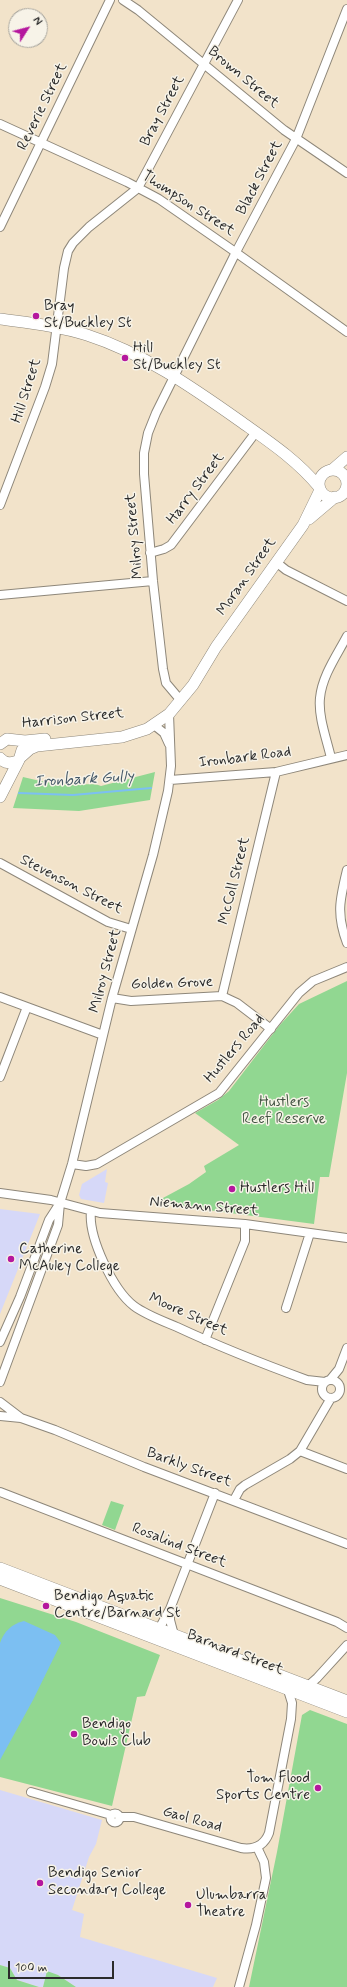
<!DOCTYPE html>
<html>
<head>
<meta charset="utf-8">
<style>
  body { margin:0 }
  #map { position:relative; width:347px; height:1987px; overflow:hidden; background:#f2e3ca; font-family:Mynerve,sans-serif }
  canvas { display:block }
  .north { position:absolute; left:8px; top:8px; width:40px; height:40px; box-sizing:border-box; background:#f7f3e8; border:1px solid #a5a39c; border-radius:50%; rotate:54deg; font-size:11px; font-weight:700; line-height:16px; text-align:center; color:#2b2b2b }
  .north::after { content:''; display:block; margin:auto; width:14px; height:18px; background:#b5179e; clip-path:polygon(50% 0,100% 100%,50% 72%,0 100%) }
  .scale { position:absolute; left:8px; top:1961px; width:106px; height:18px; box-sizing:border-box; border:2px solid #2b2b2b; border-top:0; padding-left:5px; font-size:12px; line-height:14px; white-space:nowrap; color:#2b2b2b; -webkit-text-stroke:3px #f7f3e8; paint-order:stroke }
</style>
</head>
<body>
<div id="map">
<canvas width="347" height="1987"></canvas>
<div class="north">N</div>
<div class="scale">100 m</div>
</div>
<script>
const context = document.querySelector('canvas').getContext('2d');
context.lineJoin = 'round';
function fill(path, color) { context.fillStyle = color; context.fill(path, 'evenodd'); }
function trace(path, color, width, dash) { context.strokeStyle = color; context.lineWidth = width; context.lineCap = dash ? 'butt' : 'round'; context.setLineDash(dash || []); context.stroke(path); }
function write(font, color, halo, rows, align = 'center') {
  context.font = font + ' Mynerve,sans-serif'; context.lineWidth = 3; context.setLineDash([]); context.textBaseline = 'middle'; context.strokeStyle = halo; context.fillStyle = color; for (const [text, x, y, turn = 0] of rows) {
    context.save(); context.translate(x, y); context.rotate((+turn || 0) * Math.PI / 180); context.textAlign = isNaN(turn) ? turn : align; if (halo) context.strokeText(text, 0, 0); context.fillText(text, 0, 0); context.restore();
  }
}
fill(new Path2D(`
  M107 1169 105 1182 108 1183 104 1203 81 1199 79 1195 82 1184Z
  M0 1209 40 1214 0 1314Z
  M0 1790 102 1820 96 1844 89 1857 72 1910 84 1914 80 1937 217 1978 213 1987H76L58 1975 47 1972 43 1987H39L17 1980 10 1968 0 1965Z`), '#d6d8f8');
fill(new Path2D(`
  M155 772 150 800 79 811 13 808 23 777C40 781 58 785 76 785 85 785 92 783 101 786Z
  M347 981V1073L329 1177H320L314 1224 162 1204 163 1198 189 1184 206 1172 204 1166 239 1145 195 1113 218 1100 229 1091 279 1026 299 1004Z
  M111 1501 124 1505 115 1530 102 1525Z
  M0 1598 76 1622 160 1655 145 1696 137 1697 112 1806 0 1777Z
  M310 1710 347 1724V1987H249L277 1852 302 1715Z
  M0 1965 10 1968 17 1980 39 1987H0Z
  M47 1971 58 1975 76 1987H43Z`), '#91d791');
fill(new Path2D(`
  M24 1621 55 1635 61 1643 33 1700 0 1760V1643C4 1631 12 1624 24 1621Z`), '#7cbff2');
trace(new Path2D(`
  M19 793 73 795 151 788`), '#7cbff2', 2);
const street = new Path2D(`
  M123 0 138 10 284 130 347 173
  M0 124 127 182 159 199 231 249 347 332
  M0 227 110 0
  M0 505 45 387 52 364 64 268 68 251 73 243 89 227 138 188 238 0
  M150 553 164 549 171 545 256 432
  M276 562 286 570 347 601
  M0 595 153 581
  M177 696 166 683 163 669 153 581 144 474V453L148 433 156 413 236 252 296 139 347 9
  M154 725 164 733 169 744
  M331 758C327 740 318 717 320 698 322 676 337 655 347 636
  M170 780 276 772 347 755
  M0 863 108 922 131 929
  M347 870C340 899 336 914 347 943
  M222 996 276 772
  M0 997 103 1035
  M112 998 131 1001 222 996 237 1003 271 1029
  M0 1077 27 1007
  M72 1164 86 1166 97 1164 219 1093 299 993 313 981 347 967
  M0 1193 51 1200 100 1213 245 1224 347 1238
  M91 1211C88 1237 113 1290 134 1306 146 1315 163 1321 177 1327 220 1347 263 1364 307 1380L325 1382
  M286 1308 310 1233
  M205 1340 245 1241V1224
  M0 1342 20 1297 49 1220 60 1203 72 1164 112 998 153 855 168 791 171 766 169 714
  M330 1380 339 1369 347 1348
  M322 1389a9 9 0 1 1 18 0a9 9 0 1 1-18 0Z
  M0 1382 58 1225 60 1203
  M0 1402 21 1418
  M0 1416 21 1418 55 1430 144 1467 347 1544
  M300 1451 347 1469
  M0 1492 337 1622 347 1628
  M234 1500 240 1489 245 1485 290 1459 300 1451 331 1398
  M170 1610V1620L174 1635
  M159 1629 170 1609 215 1493
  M308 1686 317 1678 347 1645
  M31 1792 111 1815
  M110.5 1818a4.5 4.5 0 1 1 9 0a4.5 4.5 0 1 1-9 0Z
  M120 1817H134L241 1848C254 1850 264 1846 269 1833L291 1719 292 1703 288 1690
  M239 1987 256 1925 266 1878 264 1862 257 1847`);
const secondary = new Path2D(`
  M0 319C29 323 59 326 87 335 143 353 192 387 240 421 268 441 297 460 319 487
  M332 470 347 457
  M319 484a14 14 0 1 1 28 0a14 14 0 1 1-28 0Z
  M309 519 335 497
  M0 744 7 739 25 741 45 739
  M21 757 30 749 37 746 122 737 147 729 169 714 193 685 216 647 303 525 320 490
  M0 758C5 764 12 764 19 760L22 750
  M0 797 19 760
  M0 1568 347 1701
  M0 1579 347 1712`);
trace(street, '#8e877a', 10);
trace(secondary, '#8e877a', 12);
trace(street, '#fff', 8);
trace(secondary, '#fff', 11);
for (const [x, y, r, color] of [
  [36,316,4,"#b5179e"],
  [125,358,4,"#b5179e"],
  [232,1189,4,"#b5179e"],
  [11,1259,4,"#b5179e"],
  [46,1606,4,"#b5179e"],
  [74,1734,4,"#b5179e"],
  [318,1788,4,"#b5179e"],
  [40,1883,4,"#b5179e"],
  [188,1905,4,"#b5179e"]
]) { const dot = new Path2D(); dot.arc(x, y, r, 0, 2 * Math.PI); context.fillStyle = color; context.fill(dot); trace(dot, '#f7f3e8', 1.5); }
write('15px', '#2b2b2b', '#f7f3e8', [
  ["Brown Street",243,78,40],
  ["Reverie Street",43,107,-64],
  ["Bray Street",163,111,-62],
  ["Black Street",260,178,-62],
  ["Thompson Street",188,204,33],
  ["Hill Street",27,391,-72],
  ["Harry Street",196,489,-53],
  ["Milroy Street",135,536,-95],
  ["Moran Street",247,577,-55],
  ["Harrison Street",73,719,-6],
  ["Ironbark Road",245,758,-7],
  ["McColl Street",235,881,-76],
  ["Stevenson Street",71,885,27],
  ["Milroy Street",106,971,-75],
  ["Golden Grove",172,984,-2],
  ["Hustlers Road",235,1049,-50],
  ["Niemann Street",204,1207,5],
  ["Moore Street",188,1315,24],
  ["Barkly Street",189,1468,20],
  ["Rosalind Street",179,1546,21],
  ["Barnard Street",235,1653,21],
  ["Gaol Road",192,1820,16]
]);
write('15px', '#2b2b2b', '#f7f3e8', [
  ["Bray",44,307],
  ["St/Buckley St",44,324],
  ["Hill",133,349],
  ["St/Buckley St",133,366],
  ["Hustlers Hill",240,1189],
  ["Catherine",19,1250],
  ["McAuley College",19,1267],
  ["Bendigo Aquatic",54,1597],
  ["Centre/Barnard St",54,1614],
  ["Bendigo",82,1725],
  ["Bowls Club",82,1742],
  ["Tom Flood",310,1779,"right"],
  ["Sports Centre",310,1796,"right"],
  ["Bendigo Senior",48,1874],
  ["Secondary College",48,1891],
  ["Ulumbarra",196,1896],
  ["Theatre",196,1913]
], 'left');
write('15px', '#445644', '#f7f3e8', [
  ["Hustlers",284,1103],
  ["Reef Reserve",284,1120]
]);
write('italic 16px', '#435767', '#f7f3e8', [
  ["Ironbark Gully",84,780,-3]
]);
</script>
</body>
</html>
